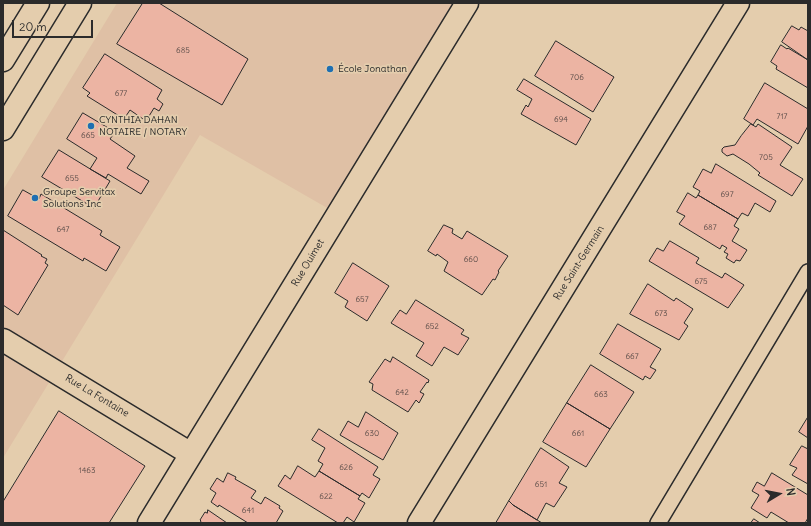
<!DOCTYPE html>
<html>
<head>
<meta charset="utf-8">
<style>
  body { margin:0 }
  #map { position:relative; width:811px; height:526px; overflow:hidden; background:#e4cdad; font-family:Delius,sans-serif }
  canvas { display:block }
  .frame { position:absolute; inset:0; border:4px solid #2b2b2b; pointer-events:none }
  .north { position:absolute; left:759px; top:474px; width:40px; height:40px; -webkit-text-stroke:3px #e4cdad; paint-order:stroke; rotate:80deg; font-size:11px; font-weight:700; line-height:16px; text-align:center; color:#2b2b2b }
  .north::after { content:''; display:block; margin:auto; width:14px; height:18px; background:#2b2b2b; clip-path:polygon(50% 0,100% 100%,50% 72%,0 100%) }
  .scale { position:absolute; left:12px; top:20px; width:81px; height:18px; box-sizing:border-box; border:2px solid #2b2b2b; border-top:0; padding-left:5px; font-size:12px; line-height:14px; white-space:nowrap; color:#2b2b2b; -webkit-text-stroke:3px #e4cdad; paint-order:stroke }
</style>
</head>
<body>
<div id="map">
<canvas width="811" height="526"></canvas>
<div class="frame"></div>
<div class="north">N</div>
<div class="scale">20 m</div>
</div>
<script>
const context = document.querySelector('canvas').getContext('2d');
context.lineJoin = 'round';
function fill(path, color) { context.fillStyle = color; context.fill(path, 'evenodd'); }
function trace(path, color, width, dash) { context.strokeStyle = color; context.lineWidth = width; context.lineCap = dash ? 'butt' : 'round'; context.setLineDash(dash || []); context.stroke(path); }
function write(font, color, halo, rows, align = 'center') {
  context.font = font + ' Delius,sans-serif'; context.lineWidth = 3.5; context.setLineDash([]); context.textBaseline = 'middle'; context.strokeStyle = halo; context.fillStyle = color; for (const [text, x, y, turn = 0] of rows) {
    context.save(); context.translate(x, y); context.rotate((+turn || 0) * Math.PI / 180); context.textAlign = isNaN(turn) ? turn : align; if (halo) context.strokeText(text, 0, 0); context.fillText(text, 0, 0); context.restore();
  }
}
fill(new Path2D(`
  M117 3H461L329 209 200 135 3 458V190Z`), '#dfc0a5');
const building = new Path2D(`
  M143 3H159L248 59 222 105 117 44Z
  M792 26 799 30 801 27 808 31V60L782 42Z
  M556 41 614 77 593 112 535 76Z
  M781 45 787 49 788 48 808 60V88L776 69 777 66 771 62Z
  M105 54 162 90 157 99 163 104 159 111 154 108 146 121 130 110 124 119 87 96 90 93 83 88Z
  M524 79 591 119 576 145 521 114 526 105 528 107 532 99 517 90Z
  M765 83 808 109V126L798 144 757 119 753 125 744 119Z
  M83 113 115 132 110 139 135 156 127 168 149 181 141 194 108 174 106 178 90 169 97 158 67 139Z
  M751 124 756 127 758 124 792 147 780 165 803 179 792 196 758 175 760 173 749 164 733 154 727 156 722 152V149L724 147 735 145 741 136Z
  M59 150 110 181 94 208 42 177Z
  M716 164 776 201 770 212 755 203 748 216 742 213 738 219 698 195 700 191 693 187 703 169 711 173Z
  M23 190 39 199 41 194 102 231 100 235 120 247 106 271 84 258 83 261 8 216Z
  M688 193 696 198 698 195 738 219 734 226 739 229 732 241 747 250 740 261 736 260 734 263 726 258 728 254 724 252 727 248 722 245 720 249 679 224 685 216 677 212Z
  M444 225 453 229 452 233 462 239 467 231 508 256 498 271 499 272 495 280 493 279 482 295 444 271 448 262 437 254 436 256 428 251Z
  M3 230 42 255 41 256 47 259 45 263 48 265 18 315 3 305Z
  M670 241 699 258 696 263 722 278 725 273 744 285 728 308 649 261 657 248 663 251Z
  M353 263 389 286 367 321 345 307 348 301 335 293Z
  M648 284 674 301 676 298 693 309 684 323 688 326 679 340 630 314Z
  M416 300 464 330 461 334 469 338 458 355 444 347 432 366 416 356 424 343 391 323 400 310 406 314Z
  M618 324 661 349 650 367 656 370 650 379 645 376 643 380 600 354Z
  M393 357 429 380 428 383 427 382 420 392 424 394 419 403 416 400 408 412 372 390 373 384 369 382 385 359 390 362Z
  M591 365 634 392 610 429 567 403Z
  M567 403 610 429 586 467 543 442Z
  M59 411 145 466 109 523H3V502Z
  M366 412 398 433 383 460 340 435 348 421 358 427Z
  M808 417V438L799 432Z
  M319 429 378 467 373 475 380 479 369 498 362 493 360 496 319 471 323 464 318 461 325 448 312 440Z
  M802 446 808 449V484L792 475 797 468 790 465Z
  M541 448 569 467 559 483 567 487 554 507 546 503 537 520 513 505 509 501Z
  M298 466 315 477 319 471 360 496 358 499 365 503 354 522 347 517 343 523H338L278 486 285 475 290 479Z
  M228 473 236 477 235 479 256 491 251 498 261 504 265 497 280 506 279 508 283 511 276 523H248L219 505 218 507 211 502 216 493 210 489 217 478 223 482Z
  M772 473 808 495V518L805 523H789L771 512 767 518 751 508 759 495 752 491 757 482 764 486Z
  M509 501 513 505 542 523H496Z
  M208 510 227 523H200L201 521 200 520 205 512 207 513Z
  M754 519 760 523H751Z`);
fill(building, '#ecb4a3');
trace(building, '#2b2b2b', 1);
const service = new Path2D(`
  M658 523 808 272`);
const minor = new Path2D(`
  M3 340 191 454
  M149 523 467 3
  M419 523 738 3`);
const tertiary = new Path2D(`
  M3 60 38 3
  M3 129 80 3`);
trace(service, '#2b2b2b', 18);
trace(minor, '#2b2b2b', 25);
trace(tertiary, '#2b2b2b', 25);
trace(service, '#e4cdad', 15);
trace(minor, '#e4cdad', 22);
trace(tertiary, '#e4cdad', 22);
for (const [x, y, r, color] of [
  [330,69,4,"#1f6fb2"],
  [91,126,4,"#1f6fb2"],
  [35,198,4,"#1f6fb2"]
]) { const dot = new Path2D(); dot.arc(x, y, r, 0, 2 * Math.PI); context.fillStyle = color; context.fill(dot); trace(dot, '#e4cdad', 1.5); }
write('8px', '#5b4d49', null, [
  ["685",183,51],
  ["706",577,78],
  ["677",121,94],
  ["717",782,117],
  ["694",561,120],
  ["665",88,136],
  ["705",766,158],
  ["655",72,179],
  ["697",727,195],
  ["687",710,228],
  ["647",63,230],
  ["660",471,260],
  ["675",701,282],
  ["657",362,300],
  ["673",661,314],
  ["652",432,327],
  ["667",632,357],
  ["642",402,393],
  ["663",601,395],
  ["630",372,434],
  ["661",578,434],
  ["626",346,468],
  ["1463",87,471],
  ["651",541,485],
  ["622",326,497],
  ["641",248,511]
]);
write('10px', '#2b2b2b', '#e4cdad', [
  ["École Jonathan",338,69],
  ["CYNTHIA DAHAN",99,120],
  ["NOTAIRE / NOTARY",99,132],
  ["Groupe Servitax",43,192],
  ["Solutions Inc",43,204]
], 'left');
write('10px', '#2b2b2b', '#e4cdad', [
  ["Rue Ouimet",308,263,-59],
  ["Rue Saint-Germain",579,263,-58],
  ["Rue La Fontaine",97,396,31]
]);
</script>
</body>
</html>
